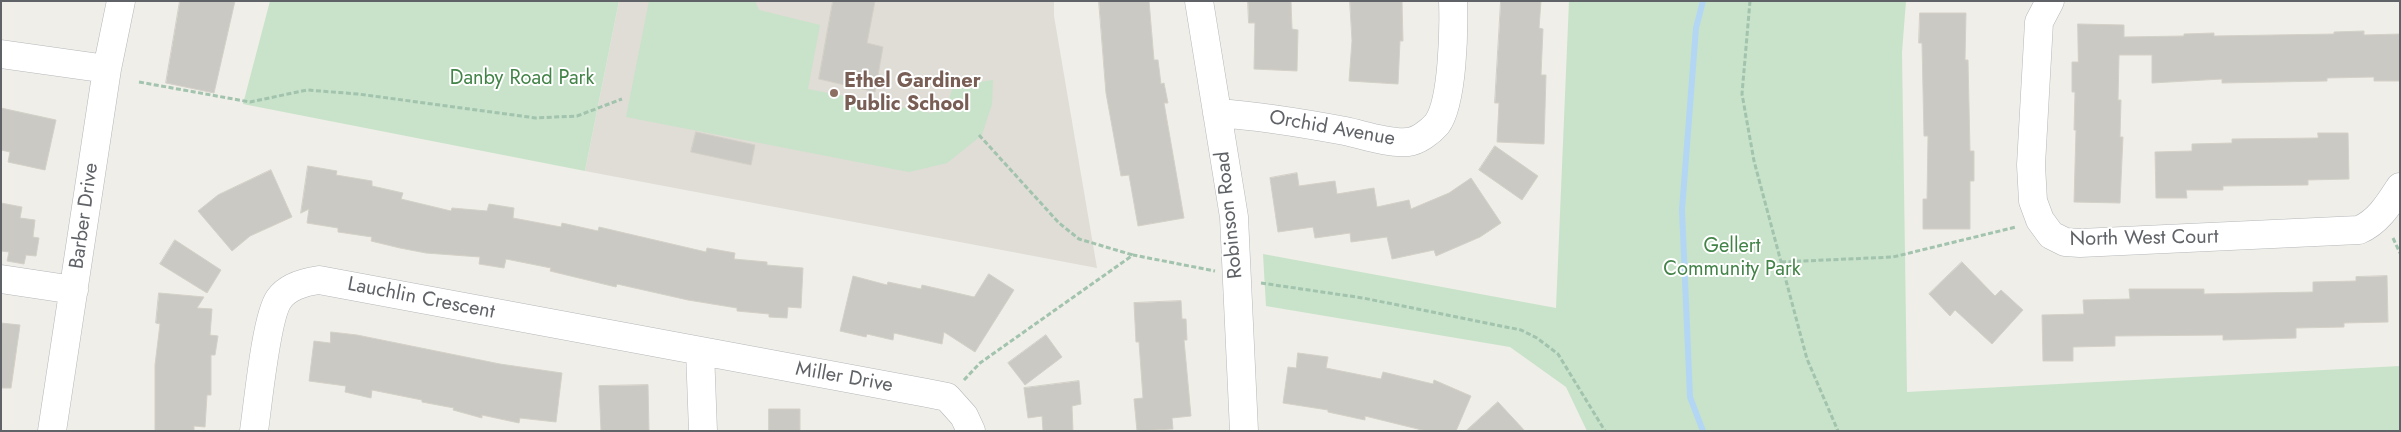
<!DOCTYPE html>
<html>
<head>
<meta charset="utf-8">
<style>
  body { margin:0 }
  #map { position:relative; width:2401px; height:432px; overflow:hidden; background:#efeee8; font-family:Jost,sans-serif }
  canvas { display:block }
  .frame { position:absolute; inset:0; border:2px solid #5f6266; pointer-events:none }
</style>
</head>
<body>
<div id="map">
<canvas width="2401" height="432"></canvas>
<div class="frame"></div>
</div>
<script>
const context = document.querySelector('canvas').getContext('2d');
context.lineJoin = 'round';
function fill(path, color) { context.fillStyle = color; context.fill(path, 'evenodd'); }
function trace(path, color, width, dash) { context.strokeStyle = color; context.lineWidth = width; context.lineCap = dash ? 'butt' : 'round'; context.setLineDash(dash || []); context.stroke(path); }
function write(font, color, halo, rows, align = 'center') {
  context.font = font + ' Jost,sans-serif'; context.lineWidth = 4; context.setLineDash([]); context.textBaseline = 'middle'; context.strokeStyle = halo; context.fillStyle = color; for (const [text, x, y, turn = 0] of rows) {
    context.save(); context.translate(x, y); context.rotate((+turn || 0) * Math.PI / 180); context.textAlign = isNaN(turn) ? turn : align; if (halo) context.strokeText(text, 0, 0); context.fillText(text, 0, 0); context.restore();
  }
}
fill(new Path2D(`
  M619 1H1054V16L1097 268 585 171Z`), '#dfddd6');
fill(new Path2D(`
  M270 1H619L585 171 243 104Z
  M649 1H755L759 10 820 25 808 89 931 113 947 106 953 86 993 80 992 104 982 135 947 163 909 172 626 117Z
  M1569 1H1906L1902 52 1907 392 2400 366V431H1587L1566 387 1510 347 1266 306 1263 254 1556 308Z`), '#c8e3c9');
trace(new Path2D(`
  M1703 431 1690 397 1682 210 1696 28 1703 1`), '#b3d6f5', 6);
const building = new Path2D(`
  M180 1H235L214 93 166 83Z
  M833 1H875L867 43 883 47 875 92 819 79Z
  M1099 1H1149L1154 60H1158L1161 84 1164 83 1168 103H1164L1184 218 1138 226 1129 175 1121 176 1106 93Z
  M1248 1H1291L1292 29 1298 30 1297 71 1254 69 1255 23H1249Z
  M1350 1H1402L1403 41H1400L1398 84 1349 81 1352 41Z
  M1501 1H1541L1539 28 1543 29 1541 75H1546L1544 144 1497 142 1499 103H1495Z
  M1920 13H1966L1965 60H1968L1970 151H1974V181H1970V229H1923V199H1927L1928 136H1924L1922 43H1919Z
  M2078 24 2124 25V37L2184 36V34L2214 33V36L2334 34V32L2364 31V35L2400 34V81H2374V77L2327 78V81L2222 83V79L2152 83V55H2119L2118 100H2121L2120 137H2123L2120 203 2074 202 2076 130H2074L2075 92H2072V62H2078Z
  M1 108 56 120 45 170 8 162 10 152 1 150Z
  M696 132 755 145 751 165 691 152Z
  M2318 133H2348L2349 179 2308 180V185L2223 186V190H2186L2187 198H2156L2155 152 2192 151V144L2232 143V139L2318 138Z
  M1495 146 1538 176 1522 200 1479 170Z
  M308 166 337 171 336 175 372 181V186L403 193 401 199 451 211 452 208 487 211 489 204 514 208 513 218 561 227 562 223 598 231 599 227 706 252 707 248 735 253 734 259 767 262V265L803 268 801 308 788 307 787 318 769 317V314L737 311V308L688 300 617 284 616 287 550 271 551 268 506 259 504 268 479 264 480 257 426 253 400 248 371 241 372 237 338 232V228L307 223 309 209 301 213Z
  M271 170 292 217 250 236 232 251 198 211 218 195Z
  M1297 173 1299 186 1335 181 1337 194 1374 188 1377 207 1409 200 1411 209 1449 193 1471 178 1501 223 1480 237 1436 256 1434 250 1392 259 1387 237 1351 242 1350 233 1315 238 1313 227 1278 232 1270 178Z
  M1 203 22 207 20 218 35 220 33 237 39 238 36 256 26 255 24 264 7 261 9 252 1 251Z
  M175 240 221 270 207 293 160 264Z
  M1962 262 1995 296 2001 290 2023 310 1992 344 1955 310 1950 316 1929 294Z
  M989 274 1014 290 975 352 944 332 942 344 894 333 893 340 867 334 866 337 840 331 853 276 887 285 888 282 921 289 922 285 974 297Z
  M2387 276 2388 322 2344 323V327L2296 328V338L2223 340V335L2115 336V346L2073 347V361H2043L2042 315 2084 314 2083 300 2130 299 2129 289H2204V294L2313 292V282L2356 281V277Z
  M159 293 204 297 197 308 212 309 210 335 218 336 215 355H211V395H207L205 427 194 426V431H155V365L160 324 156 323Z
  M1181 301 1182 319H1186L1187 340H1184L1191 416 1172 418 1173 429 1137 431 1134 399 1143 398 1139 342H1136L1134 303Z
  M1 323 20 325 11 388H1Z
  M331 332 357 335 500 364 562 373 556 422 520 418 519 423 482 415V418L453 410 454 408 422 402V400L372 390 371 398 345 392 346 386 309 381 314 341 330 343Z
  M1046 335 1062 357 1025 385 1008 363Z
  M1298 353 1328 357 1326 368 1381 379 1383 372 1433 384 1434 380 1471 396 1456 431H1426L1365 416V420L1328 412V410L1283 403 1288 367 1296 368Z
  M1079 381 1081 404 1072 406 1073 431H1043L1042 416 1028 418 1024 388Z
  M648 385 649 431H601L599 386Z
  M1498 402 1525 431H1466Z
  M769 409H800V431H769Z`);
fill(building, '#cbc9c4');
trace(building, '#d3d0c7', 1);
const minor = new Path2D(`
  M1199 1 1234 217 1244 431
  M2050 1 2039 22 2031 165 2033 201 2040 220 2051 235 2065 242 2080 243 2359 230C2378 222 2389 204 2400 187
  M1 54 107 69
  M1217 113C1260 116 1302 123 1345 131 1364 135 1388 144 1408 142 1418 141 1430 132 1437 124 1453 102 1454 29 1453 1
  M1 279 74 290
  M700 351 703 431
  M52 431 107 69 121 1
  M254 431C258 404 266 317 279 299 288 286 305 282 319 280L927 393 947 397 964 416 971 431`);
trace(minor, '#b5b7ba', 29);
trace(new Path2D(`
  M1750 1 1742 94 1754 161 1807 359 1838 431
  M139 82 250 102 307 90 358 94 536 118 577 116 622 99
  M979 135 1059 223 1079 239 1133 255
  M2393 238 2400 253
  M1781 262 1893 257 2016 227
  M1261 283 1363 298 1521 330 1537 338 1558 354 1605 431
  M964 380 980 363 1133 255 1215 271`), '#a2c3ad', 3, [5, 2.5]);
trace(minor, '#fff', 28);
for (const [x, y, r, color] of [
  [834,93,5,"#8d6e63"]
]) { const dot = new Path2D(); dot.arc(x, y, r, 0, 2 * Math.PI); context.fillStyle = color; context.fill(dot); trace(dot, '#fff', 2); }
write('20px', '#428347', '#fff', [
  ["Danby Road Park",522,79],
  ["Gellert",1732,247],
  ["Community Park",1732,270]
]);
write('bold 20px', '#785e54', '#fff', [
  ["Ethel Gardiner",844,82],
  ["Public School",844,105]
], 'left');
write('20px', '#5f6266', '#fff', [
  ["Orchid Avenue",1332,129,10],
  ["Robinson Road",1230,215,-96],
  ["Barber Drive",85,216,-82],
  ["North West Court",2144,239,-1],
  ["Lauchlin Crescent",421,299,11],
  ["Miller Drive",844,378,10]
]);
</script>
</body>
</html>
